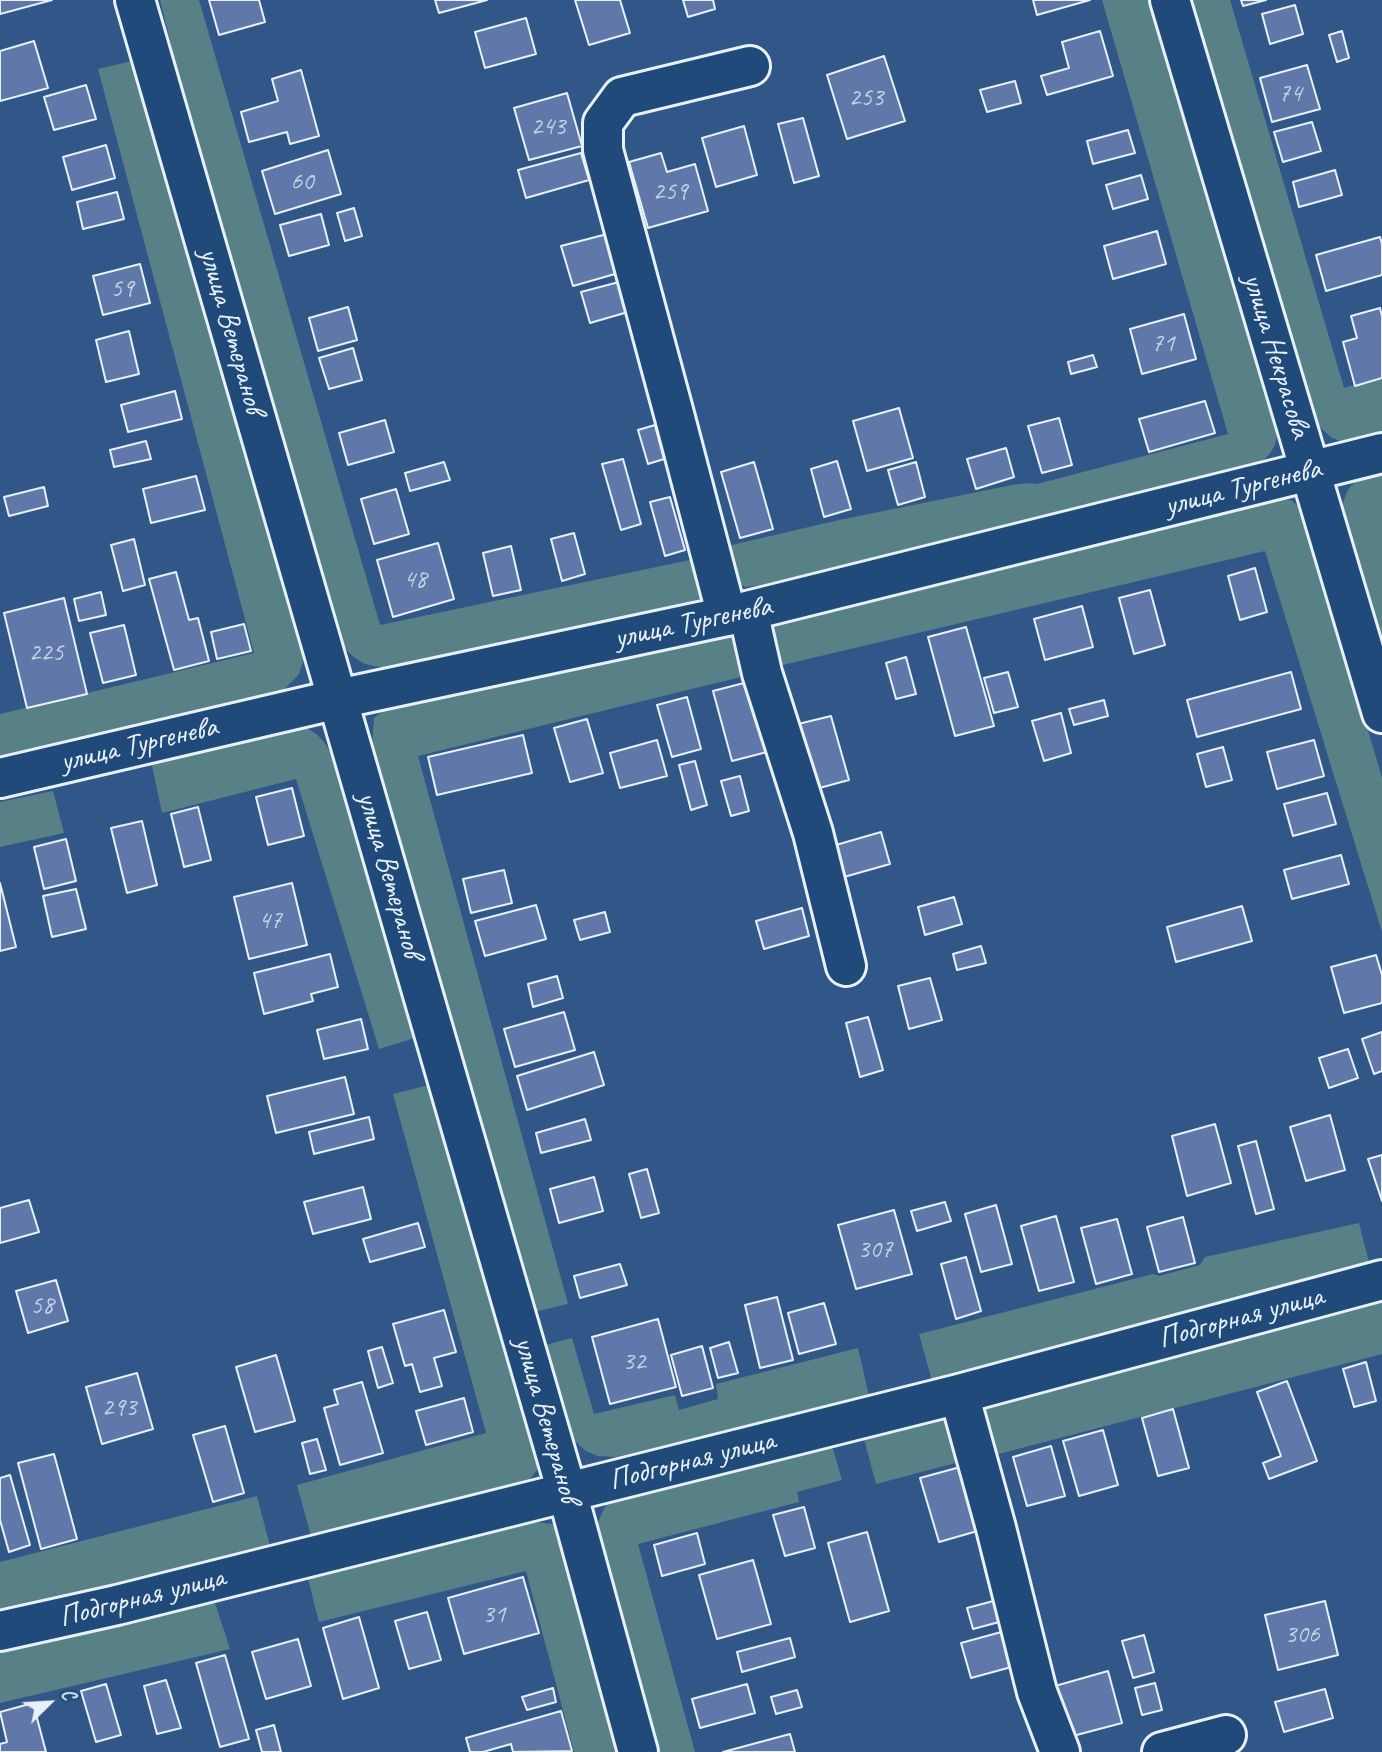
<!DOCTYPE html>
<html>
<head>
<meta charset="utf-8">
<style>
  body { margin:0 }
  #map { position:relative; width:1382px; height:1752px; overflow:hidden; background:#315788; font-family:Caveat,sans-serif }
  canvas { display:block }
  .north { position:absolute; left:14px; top:1668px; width:70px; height:70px; -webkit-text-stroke:5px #1f4a7a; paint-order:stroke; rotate:66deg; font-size:19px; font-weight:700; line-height:28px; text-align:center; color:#e8f1f8 }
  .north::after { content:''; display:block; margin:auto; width:24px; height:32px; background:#e8f1f8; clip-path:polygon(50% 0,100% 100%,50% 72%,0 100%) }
</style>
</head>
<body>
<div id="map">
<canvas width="1382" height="1752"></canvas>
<div class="north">С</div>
</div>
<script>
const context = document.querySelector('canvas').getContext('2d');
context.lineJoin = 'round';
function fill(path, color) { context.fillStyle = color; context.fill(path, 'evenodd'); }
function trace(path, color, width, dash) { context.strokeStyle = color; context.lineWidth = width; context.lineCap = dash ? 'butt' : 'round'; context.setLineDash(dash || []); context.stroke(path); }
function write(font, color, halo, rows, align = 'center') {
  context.font = font + ' Caveat,sans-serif'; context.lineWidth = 6; context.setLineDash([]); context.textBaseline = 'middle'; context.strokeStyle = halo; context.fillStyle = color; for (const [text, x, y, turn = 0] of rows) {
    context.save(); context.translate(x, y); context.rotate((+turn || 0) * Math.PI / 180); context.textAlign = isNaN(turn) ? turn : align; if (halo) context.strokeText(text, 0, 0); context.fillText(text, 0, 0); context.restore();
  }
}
fill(new Path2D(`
  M160 0H199L380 625 704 557 708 595 696 600 434 660C390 667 357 680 335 630L177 69Z
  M1102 0H1154L1276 421C1279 443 1274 452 1257 466L1046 520 760 585 745 587 730 576 719 548 839 520 1012 485 1029 483 1037 484 1228 434Z
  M1186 0H1230L1344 388 1382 377V434L1346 443 1332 438 1313 421Z
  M132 61 301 645 303 662 299 674 283 691 266 697 0 759V714L254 653 98 69Z
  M1382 473V667L1341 514C1347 482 1352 481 1382 473Z
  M1275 499 1291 500 1300 508 1312 540 1382 778V932L1265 551 770 668V619Z
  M735 631 749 675 418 756 568 1304 534 1312 372 746 374 718 390 706Z
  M295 727C313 726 324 740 332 755L418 1037 379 1049 296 779 162 813 151 761Z
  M53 791 64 833 0 847V802Z
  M429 1085 494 1314 542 1451 537 1470 530 1479 312 1540 297 1485 486 1433 393 1094Z
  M1359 1223 1370 1266 932 1381 919 1334 1153 1274 1159 1276 1200 1265 1205 1257Z
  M1382 1294V1354L987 1457 971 1400Z
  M572 1338 594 1414 675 1395 679 1410 718 1399 716 1384 858 1348 869 1396 616 1457 598 1456 586 1451 569 1436 542 1346Z
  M947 1405 963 1461 876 1484 861 1428Z
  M828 1444 833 1449 842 1480 797 1492 799 1502 638 1544 695 1752H651L594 1537C599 1519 602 1507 617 1495Z
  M257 1496 271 1550 0 1614V1562Z
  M527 1521 552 1524 559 1529 621 1752H574L526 1571 319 1622 307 1575Z
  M213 1597 230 1649 0 1703V1648Z`), '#588087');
const building = new Path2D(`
  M0 0H52L0 14Z
  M209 0H259L265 22 219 35Z
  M435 0H487L439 13Z
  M575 0H620L630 33 589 45Z
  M683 0H713L715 9 688 17Z
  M1033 0H1090L1037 15Z
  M1241 0H1266L1243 6Z
  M1295 5 1303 34 1270 44 1262 14Z
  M526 18 536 54 485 68 475 32Z
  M1100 31 1113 76 1047 95 1041 76 1069 68 1062 42Z
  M1342 31 1349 58 1337 62 1329 35Z
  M34 41 48 88 0 101V51Z
  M884 56 905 121 847 139 827 75Z
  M1307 65 1320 109 1272 122 1260 78Z
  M301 70 319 136 290 144 287 132 249 142 241 112 278 101 272 79Z
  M1015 81 1021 103 987 112 980 90Z
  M86 85 96 119 54 130 44 97Z
  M567 93 582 146 529 160 514 108Z
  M803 118 819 176 794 183 778 124Z
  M1312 122 1321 151 1283 162 1274 132Z
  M744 126 757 175 716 187 702 138Z
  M1128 130 1135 153 1093 164 1087 141Z
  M106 145 115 178 72 190 63 157Z
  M328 150 341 194 275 214 262 171Z
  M581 153 589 180 526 198 518 170Z
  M661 153 667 172 695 164 708 211 648 228 629 162Z
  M1335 170 1342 195 1299 207 1293 182Z
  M1141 175 1148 199 1113 209 1106 185Z
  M117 192 124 219 83 229 77 202Z
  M354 208 362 236 345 241 337 213Z
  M321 214 329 245 289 256 280 225Z
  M1157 231 1166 264 1113 279 1104 246Z
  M611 233 622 272 573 286 561 246Z
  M1380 237 1382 244V275L1326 291 1316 255Z
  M140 264 150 303 103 315 93 276Z
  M619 282 628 312 590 323 581 292Z
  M348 307 357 340 318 351 309 318Z
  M1380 308 1382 316V378L1355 386 1343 342 1357 338 1351 316Z
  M1184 314 1196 359 1142 374 1130 329Z
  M129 331 139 374 106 382 96 340Z
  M353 348 362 380 329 389 319 358Z
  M1093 355 1097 367 1071 374 1068 362Z
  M175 391 182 419 128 432 121 405Z
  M1205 401 1215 433 1149 452 1139 419Z
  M899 408 913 458 867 471 853 421Z
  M1059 418 1072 465 1042 473 1028 426Z
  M385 420 394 452 348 465 339 433Z
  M655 425 664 459 648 464 638 430Z
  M146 441 151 459 114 467 110 450Z
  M1006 448 1014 477 976 489 967 459Z
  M623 459 641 524 621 530 602 464Z
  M837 461 851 509 824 517 811 469Z
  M444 462 450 480 410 491 405 473Z
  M754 462 773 529 740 538 721 472Z
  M916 462 925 497 898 505 888 470Z
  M196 476 205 510 151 523 143 489Z
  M44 487 48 506 9 516 4 497Z
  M396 489 409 534 374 544 361 499Z
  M670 497 685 550 665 556 650 502Z
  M574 533 585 574 562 581 551 539Z
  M134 539 145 585 123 591 111 545Z
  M438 543 454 599 393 617 377 560Z
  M511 546 521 590 493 596 483 553Z
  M1255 568 1267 612 1240 620 1228 576Z
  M176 572 189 620 198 618 209 661 174 670 149 579Z
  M1150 590 1165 645 1134 654 1119 598Z
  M101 592 106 615 79 621 74 599Z
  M64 598 87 694 27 708 4 613Z
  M1082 606 1093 647 1045 660 1034 619Z
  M244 624 251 651 217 659 211 632Z
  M124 625 136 675 103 683 90 633Z
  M966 627 994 726 955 736 928 637Z
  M906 657 916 694 896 699 886 663Z
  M1008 672 1018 707 994 713 984 678Z
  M1291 672 1301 709 1197 737 1187 700Z
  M748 682 767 752 732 761 713 691Z
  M687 697 701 749 672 757 657 705Z
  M1104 700 1108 716 1074 725 1069 709Z
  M1061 713 1071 753 1044 761 1032 721Z
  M831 716 849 780 812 790 794 725Z
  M587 719 603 773 570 782 554 728Z
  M523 735 532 773 437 795 428 757Z
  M657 740 667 776 620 788 610 753Z
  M1314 740 1324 776 1277 789 1267 752Z
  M1223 747 1232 780 1206 787 1197 754Z
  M695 761 707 805 691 810 679 765Z
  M740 776 749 811 731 816 721 781Z
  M292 788 304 836 268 845 256 797Z
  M1327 793 1336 824 1293 836 1284 804Z
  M198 807 211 860 184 867 171 814Z
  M142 821 157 885 127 893 111 828Z
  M881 832 890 864 837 879 829 847Z
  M66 839 76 881 44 889 34 847Z
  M1341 855 1349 884 1292 899 1284 870Z
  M504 870 512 903 471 913 463 879Z
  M0 883 16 947 0 951Z
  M292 883 307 945 249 959 234 897Z
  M76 889 86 929 52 937 43 896Z
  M954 897 962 924 925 935 918 907Z
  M536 905 546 939 485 956 475 921Z
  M1242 906 1252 941 1176 962 1167 927Z
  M802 908 809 936 764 949 756 921Z
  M605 912 610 932 580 940 574 920Z
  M981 946 986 963 957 970 953 954Z
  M330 954 338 987 311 994 313 1001 264 1014 254 973Z
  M1376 955 1382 975V1003L1344 1013 1331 967Z
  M557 976 563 998 533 1007 528 984Z
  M930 978 942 1020 909 1029 898 986Z
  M564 1012 575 1050 515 1067 504 1029Z
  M868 1017 883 1070 860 1077 846 1023Z
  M361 1019 368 1049 324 1059 317 1030Z
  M1382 1032V1071L1374 1074 1362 1039Z
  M1348 1049 1358 1078 1329 1088 1319 1058Z
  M594 1052 604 1085 527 1110 517 1076Z
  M345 1077 354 1114 276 1133 267 1096Z
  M1330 1115 1345 1170 1306 1181 1290 1127Z
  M369 1117 374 1139 314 1154 309 1132Z
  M585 1119 591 1140 541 1153 536 1133Z
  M1215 1124 1231 1183 1187 1196 1172 1136Z
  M1256 1141 1274 1209 1256 1214 1238 1146Z
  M1382 1155V1201L1368 1159Z
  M647 1169 659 1213 641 1218 629 1174Z
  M594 1177 603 1211 559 1223 550 1189Z
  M363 1187 371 1219 313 1234 304 1202Z
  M29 1200 39 1232 0 1243V1208Z
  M945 1202 951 1221 917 1231 911 1211Z
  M996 1205 1012 1264 981 1272 965 1214Z
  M894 1210 912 1274 856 1289 838 1225Z
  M1056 1216 1074 1282 1039 1291 1021 1226Z
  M1183 1217 1195 1263 1159 1272 1147 1227Z
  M1117 1219 1132 1274 1096 1284 1081 1228Z
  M418 1223 425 1247 370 1262 363 1239Z
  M966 1257 981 1311 956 1319 941 1264Z
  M620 1264 627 1285 580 1298 574 1276Z
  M56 1280 68 1321 28 1333 16 1291Z
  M777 1297 793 1360 760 1368 745 1305Z
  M824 1303 836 1344 799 1354 788 1313Z
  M444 1310 456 1352 434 1358 442 1386 420 1392 412 1364 405 1366 393 1324Z
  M658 1319 676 1387 610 1404 592 1337Z
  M729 1342 738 1373 718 1378 710 1348Z
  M702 1346 713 1388 682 1396 671 1355Z
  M382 1347 393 1383 378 1388 368 1351Z
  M276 1355 295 1421 255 1432 236 1367Z
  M1366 1362 1376 1401 1354 1407 1343 1369Z
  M137 1373 153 1429 102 1444 86 1387Z
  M1287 1381 1317 1461 1269 1479 1263 1463 1281 1456 1257 1392Z
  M362 1382 383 1453 340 1465 324 1408 338 1404 334 1390Z
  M464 1398 473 1432 426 1445 416 1411Z
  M1173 1409 1189 1468 1158 1476 1142 1418Z
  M225 1426 244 1493 213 1502 193 1435Z
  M1103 1430 1118 1485 1079 1496 1063 1441Z
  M317 1439 326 1470 310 1474 302 1443Z
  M1051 1446 1065 1496 1027 1506 1013 1457Z
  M54 1454 77 1539 41 1549 18 1463Z
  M964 1466 981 1530 939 1542 920 1478Z
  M10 1475 30 1545 9 1552 0 1520V1478Z
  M804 1507 815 1548 785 1556 773 1515Z
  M867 1532 889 1611 850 1622 828 1543Z
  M697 1533 705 1564 662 1576 654 1545Z
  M753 1560 771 1624 717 1639 699 1575Z
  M523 1577 539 1633 464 1654 448 1598Z
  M997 1600 1003 1621 973 1629 967 1608Z
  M1325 1601 1338 1655 1278 1670 1265 1615Z
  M427 1612 441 1660 409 1669 395 1621Z
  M359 1617 379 1688 343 1699 323 1628Z
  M1005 1631 1015 1666 971 1678 961 1643Z
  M1144 1635 1154 1672 1133 1678 1122 1641Z
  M790 1638 795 1657 742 1672 737 1652Z
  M298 1639 311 1686 266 1699 252 1652Z
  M225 1655 249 1739 220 1747 196 1663Z
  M1108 1671 1122 1723 1069 1737 1055 1686Z
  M166 1680 181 1728 157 1734 144 1686Z
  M1155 1683 1162 1710 1142 1715 1135 1688Z
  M106 1684 121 1735 96 1742 81 1691Z
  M747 1684 755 1713 700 1728 692 1699Z
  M553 1688 556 1702 527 1710 522 1697Z
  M1325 1689 1333 1718 1284 1732 1275 1702Z
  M797 1690 802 1707 776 1714 771 1697Z
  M33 1703 46 1752H0V1744L7 1742 0 1712Z
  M561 1711 572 1751 513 1752 511 1744 483 1752H470L466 1738Z
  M274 1725 281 1752H262L256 1730Z
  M790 1734 795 1752H723Z`);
fill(building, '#5f78a9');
trace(building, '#e8f1f8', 2);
const minor = new Path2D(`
  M135 0 567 1492 638 1752
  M1170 0 1382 713
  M748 611 762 673 813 833 846 966
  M727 616 674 414 603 150V123L622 97 750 66
  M0 778 338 699 727 616 1382 453
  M959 1394 996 1528 1037 1692 1060 1752
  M0 1631 117 1605 959 1394 1382 1280
  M1162 1752 1226 1735`);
trace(minor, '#e8f1f8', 44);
trace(minor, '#1f4a7a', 38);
write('26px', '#c6d3e4', null, [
  ["74",1290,94],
  ["253",866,98],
  ["243",548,127],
  ["60",302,182],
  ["259",670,192],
  ["59",122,289],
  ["71",1163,344],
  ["48",415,580],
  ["225",46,653],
  ["47",270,921],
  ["307",875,1250],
  ["58",42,1306],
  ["32",634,1362],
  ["293",119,1408],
  ["31",494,1615],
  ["306",1302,1635]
]);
write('30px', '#e8f1f8', '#1f4a7a', [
  ["улица Ветеранов",231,331,74],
  ["улица Некрасова",1276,356,73],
  ["улица Тургенева",1243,488,-14],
  ["улица Тургенева",693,623,-12],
  ["улица Тургенева",139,745,-13],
  ["улица Ветеранов",389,875,74],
  ["Подгорная улица",1241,1318,-15],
  ["улица Ветеранов",546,1420,74],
  ["Подгорная улица",692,1461,-14],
  ["Подгорная улица",142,1598,-14]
]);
</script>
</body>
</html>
